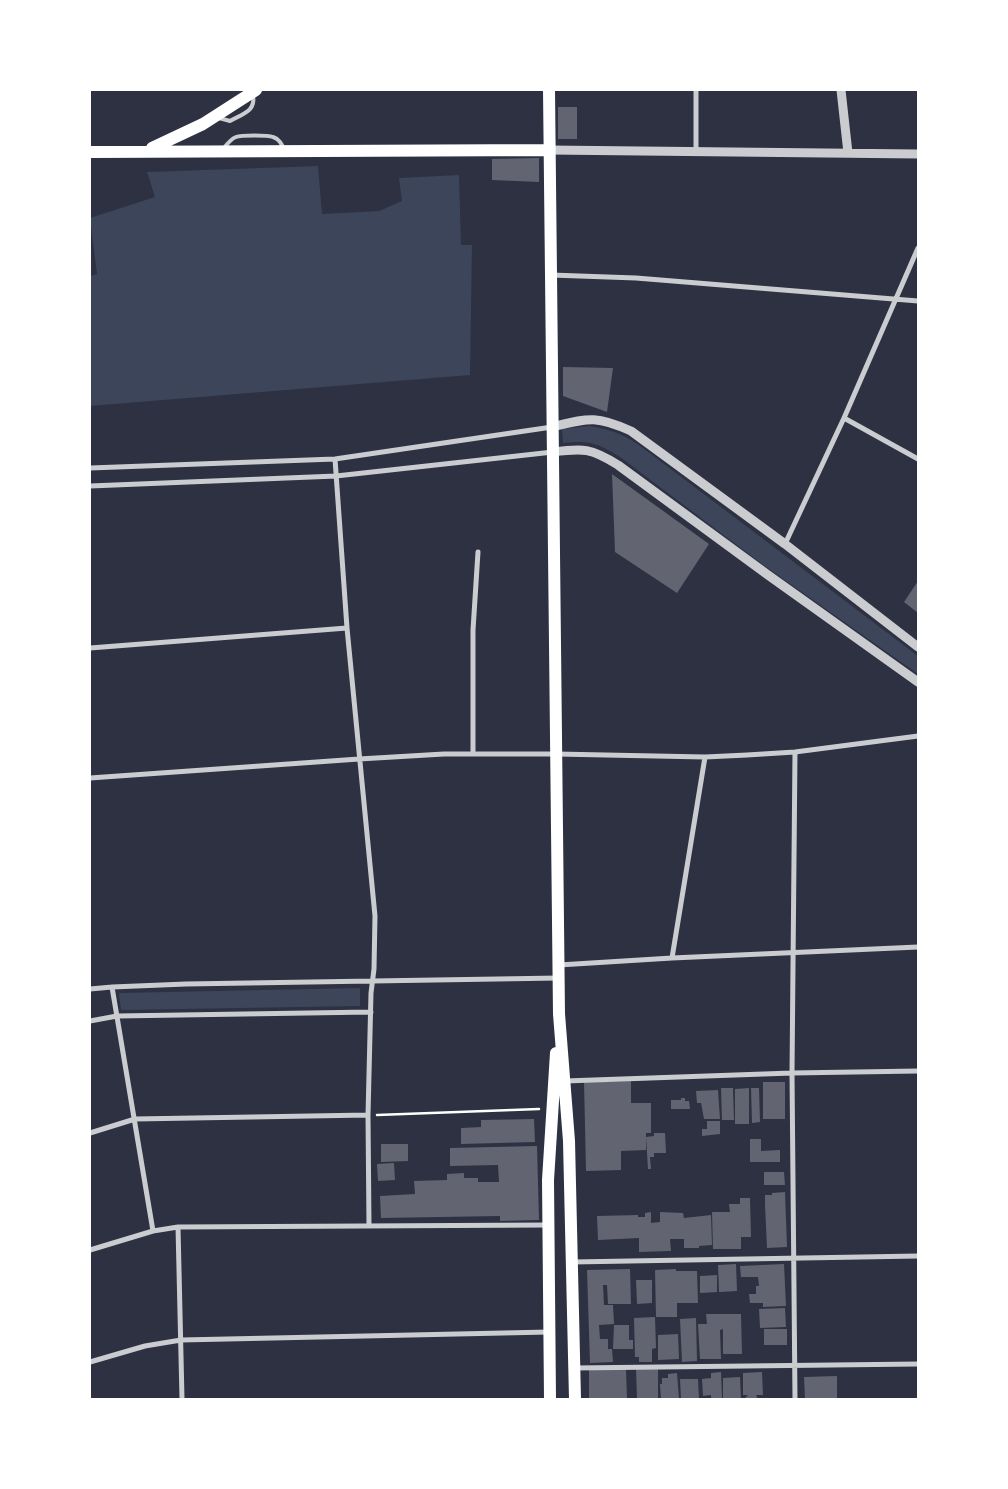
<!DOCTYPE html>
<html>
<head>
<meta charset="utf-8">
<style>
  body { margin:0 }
  #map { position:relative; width:1008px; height:1489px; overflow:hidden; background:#2d3142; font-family:Helvetica,sans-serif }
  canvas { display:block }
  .frame { position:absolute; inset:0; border:91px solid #fff; pointer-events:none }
</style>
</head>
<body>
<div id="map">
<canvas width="1008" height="1489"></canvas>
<div class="frame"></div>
</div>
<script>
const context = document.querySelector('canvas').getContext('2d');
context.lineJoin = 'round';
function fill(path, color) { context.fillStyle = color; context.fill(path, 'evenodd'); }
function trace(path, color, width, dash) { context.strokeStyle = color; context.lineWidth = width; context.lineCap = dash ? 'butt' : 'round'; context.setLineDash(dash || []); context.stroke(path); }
fill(new Path2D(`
  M318 166 322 214 379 211 402 201 399 178 459 175 461 245H472L470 375 90 406V276L97 274 90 218 155 197 147 172Z
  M590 426C609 429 623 434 639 445L918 656V674L762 564 620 457C598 443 589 440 563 443L562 429Z
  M360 988V1006L121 1010 119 993Z`), '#3c4559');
fill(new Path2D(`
  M558 107H577V139H558Z
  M539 158V182L492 180V159Z
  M563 367 613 368 607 412 563 396Z
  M612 474 709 544 677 593 615 552Z
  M918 581V613L904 602Z
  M631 1081V1103H651V1133H646V1150L621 1151V1170L586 1171 584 1082Z
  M763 1082H785V1119H763Z
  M721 1088H733L734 1120H722Z
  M749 1088V1124H735V1089Z
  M751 1088H759L760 1122 752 1123Z
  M718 1090 720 1119H704L701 1103H697L696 1091Z
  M681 1098H685V1101H689L690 1109H671V1100H681Z
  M534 1119 535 1142 461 1144V1128L481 1127V1120Z
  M707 1121H720V1134L702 1136V1129H707Z
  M654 1133H665L666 1153H654V1157H650L651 1169H648L646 1137 654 1136Z
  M750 1139H761V1151L780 1150V1162H750Z
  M381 1144H408V1161L381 1162Z
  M537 1146 539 1220 500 1221V1216L381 1218 380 1196 415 1194 414 1181 447 1180V1174L464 1173V1178H478V1182H499L498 1165 450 1166V1148Z
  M394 1163 395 1180 378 1181 377 1164Z
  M764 1172H784L785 1185H764Z
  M785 1192 787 1247 767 1248 765 1205 776 1204 765 1205V1195H772V1193Z
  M740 1198H750L751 1237H741V1249H713L712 1212H730L729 1204H740Z
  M651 1212V1223L660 1222V1212L683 1213 684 1218 711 1215 712 1245 699 1246V1248H684V1239H670L671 1251 639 1252V1238L598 1240 597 1216 638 1215V1217H645V1213Z
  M736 1264 737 1291 719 1292 718 1265Z
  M784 1264 786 1306 763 1307V1303H750L749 1294H756V1286H759L758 1277H741L740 1266Z
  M630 1269 631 1304H608L607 1285H603L604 1305H613L614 1324 599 1325 600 1339H608V1349H612L613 1362 590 1363 587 1270Z
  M676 1269V1271H697L698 1303H677V1317H656L655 1270Z
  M717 1275V1292L700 1293V1276Z
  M636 1280H652V1303L637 1304Z
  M785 1308 786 1327 760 1328 759 1309Z
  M706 1314H741L742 1354H723V1329L720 1330 721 1359H700L698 1324H707Z
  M655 1317 656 1348 652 1349V1362H639V1357H635L634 1318Z
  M696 1318 697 1361 682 1362 680 1319Z
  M614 1325H629V1340H633V1349H613Z
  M764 1329H787V1345H764Z
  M678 1334 679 1359 658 1360V1335Z
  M658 1368V1399H637L636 1369Z
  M626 1369 627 1399H589V1370Z
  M721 1372 722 1399H711V1395L703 1396 702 1379 711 1378V1373Z
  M762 1372 763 1395H756L758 1399H744L748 1395H743V1373Z
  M677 1373 679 1399H661L660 1384H662V1378H668V1374Z
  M837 1376V1399H805L804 1377Z
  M740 1377 741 1399H723V1378Z
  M680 1379H698L699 1399H681Z`), '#626471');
trace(new Path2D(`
  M377 1115 539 1109`), '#fff', 2.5);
trace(new Path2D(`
  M219 118 230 121C242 114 256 112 253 95
  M224 148C227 144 231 139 236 137 241 135 268 135 273 137 279 139 281 143 284 149`), '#caccd0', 4);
trace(new Path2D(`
  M696 90V152
  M551 275 636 278 918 301
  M844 418 918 459
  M335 459 347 628 375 916 374 969 371 993 368 1115 369 1226
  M90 468 335 459 552 427
  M90 486 336 476 553 452
  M785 544 844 418 918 248
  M90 648 347 628
  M795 752 792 1073 795 1399
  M473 754V630L478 552
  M90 778 359 759 444 754H556L705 757 747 755 795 752 918 736
  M672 958 705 757
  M559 965 672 958 918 947
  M112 987 153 1231
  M90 989 112 987 186 984 559 978
  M90 1021 117 1016 371 1012
  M565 1081 792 1073 918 1071
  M90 1133 135 1119 368 1115
  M178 1227 182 1399
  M90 1250 153 1231 178 1227 547 1225
  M572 1262 918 1256
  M90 1362 145 1346 181 1340 549 1332
  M574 1368 918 1364`), '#caccd0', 5);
trace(new Path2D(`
  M841 90 848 153
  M549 150 918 154
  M552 427C589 418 596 415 631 431L785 544 918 647
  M553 452C583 448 591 448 618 465L768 575 918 682`), '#caccd0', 9);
trace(new Path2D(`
  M549 90 559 1014 569 1141 575 1399
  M152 148 203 124 256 90
  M90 152 549 150
  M550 1399 548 1180 556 1053`), '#fff', 12);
</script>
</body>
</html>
